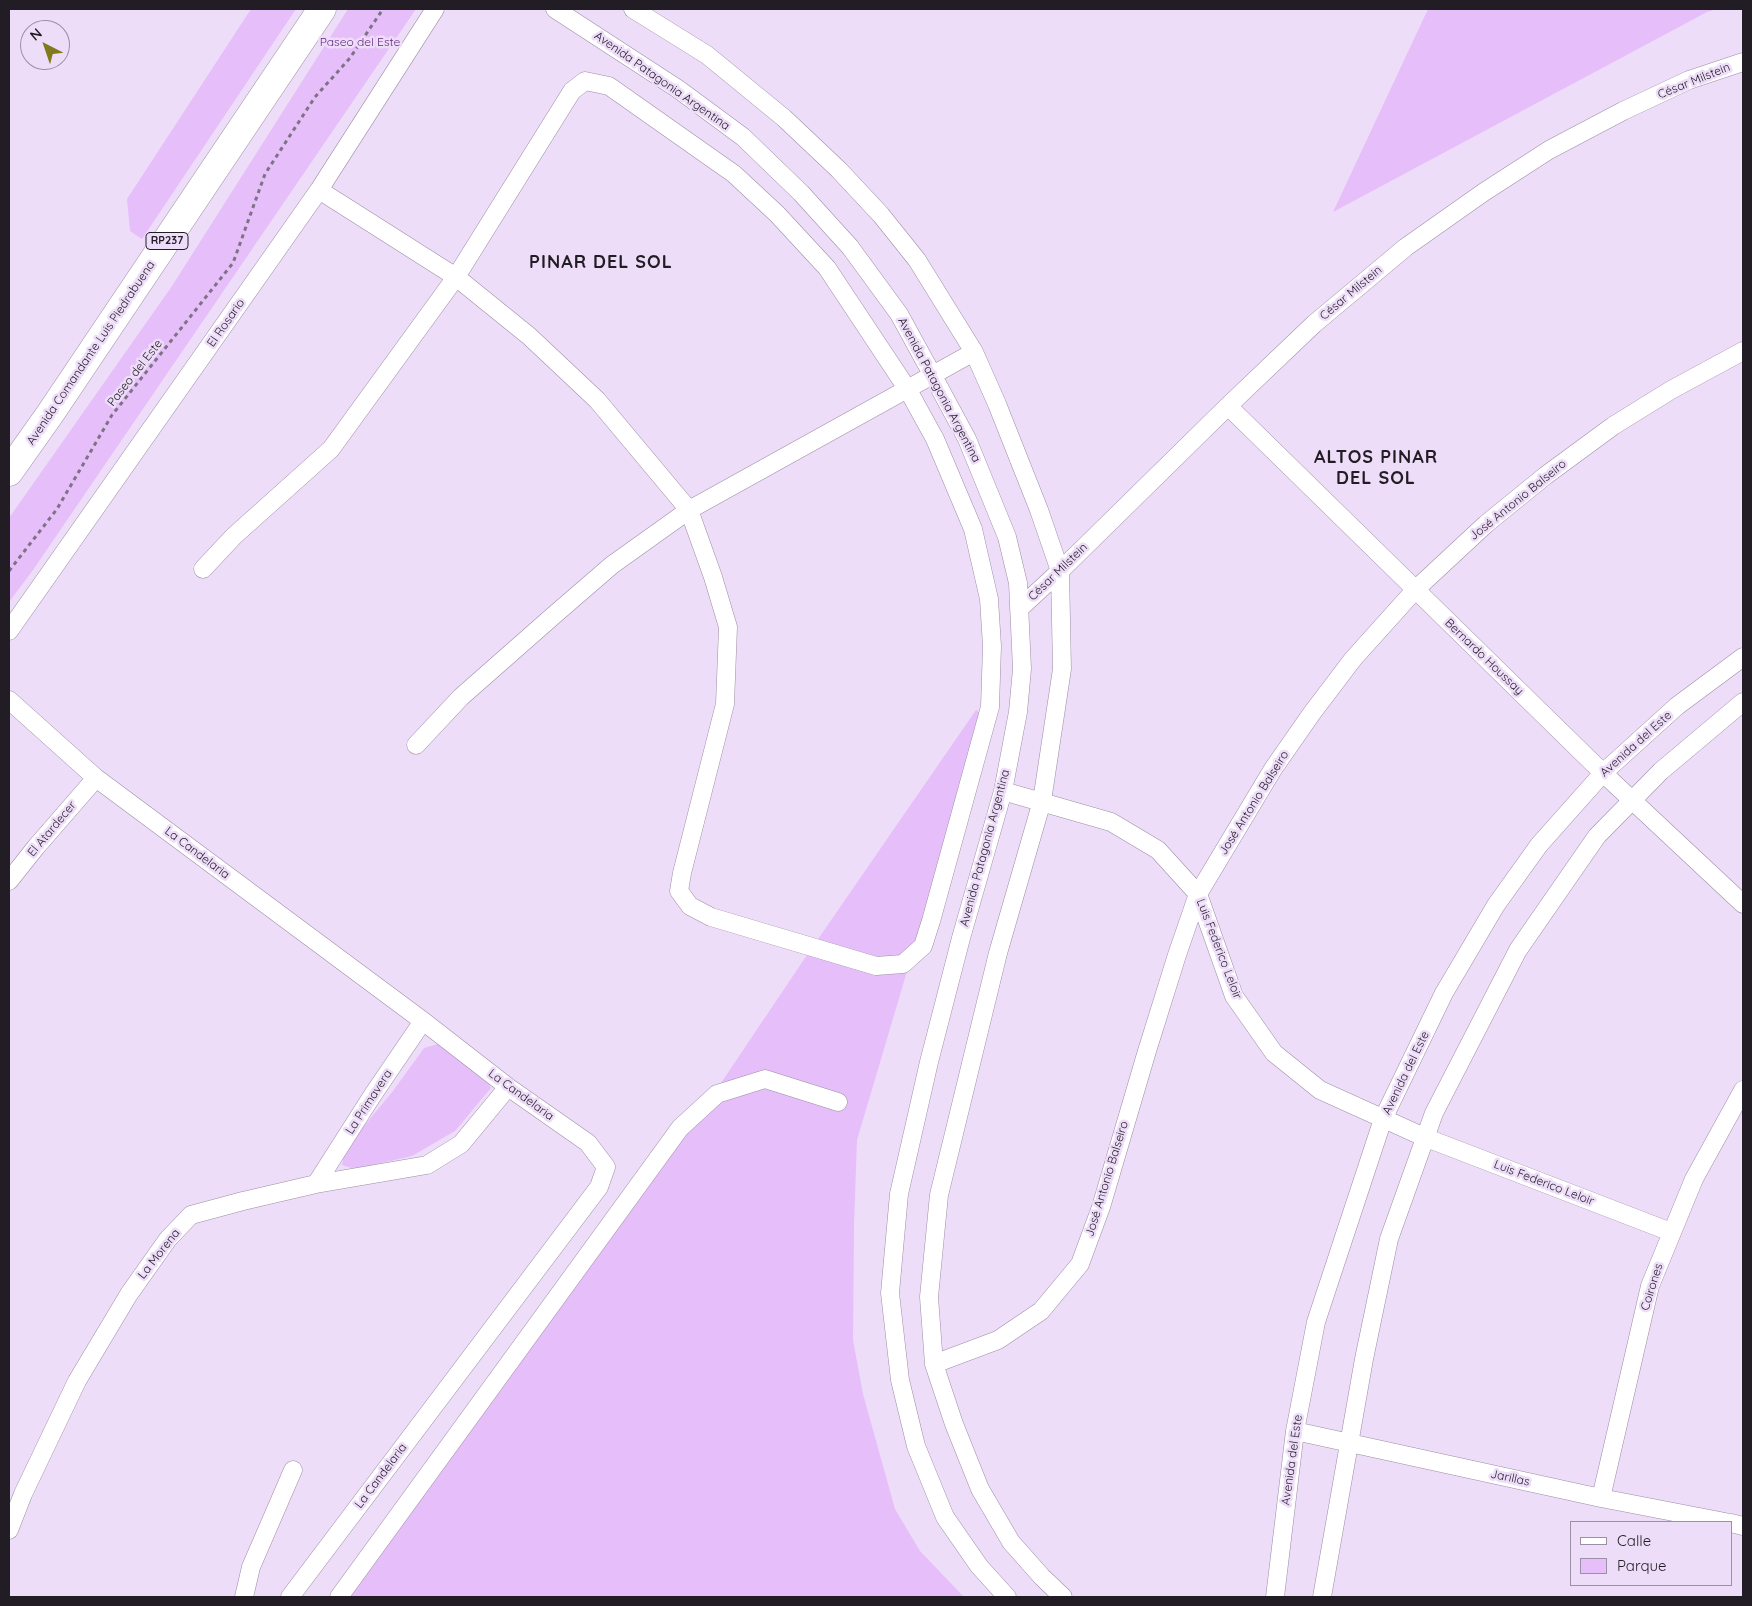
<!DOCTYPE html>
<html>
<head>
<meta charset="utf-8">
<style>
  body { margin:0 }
  #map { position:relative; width:1752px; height:1606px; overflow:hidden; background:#eeddf8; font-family:Quicksand,sans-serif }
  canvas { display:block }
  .frame { position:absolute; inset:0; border:10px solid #221c25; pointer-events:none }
  .legend { position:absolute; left:1570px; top:1521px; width:162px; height:65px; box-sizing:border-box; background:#eeddf8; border:1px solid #9c90a4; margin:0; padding:6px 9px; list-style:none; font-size:15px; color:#221c25 }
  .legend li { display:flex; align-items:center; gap:10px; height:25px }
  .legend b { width:25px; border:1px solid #9c90a4 }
  .north { position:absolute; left:20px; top:20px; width:50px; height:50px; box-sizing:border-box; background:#eeddf8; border:1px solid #9c90a4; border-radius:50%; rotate:319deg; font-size:14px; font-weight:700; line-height:20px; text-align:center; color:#221c25 }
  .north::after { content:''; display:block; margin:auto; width:18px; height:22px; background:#82791f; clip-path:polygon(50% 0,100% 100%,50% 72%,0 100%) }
</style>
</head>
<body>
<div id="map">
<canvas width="1752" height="1606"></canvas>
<div class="frame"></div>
<ul class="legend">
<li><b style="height:6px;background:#fff"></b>Calle</li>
<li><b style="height:14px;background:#e6befa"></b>Parque</li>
</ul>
<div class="north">N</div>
</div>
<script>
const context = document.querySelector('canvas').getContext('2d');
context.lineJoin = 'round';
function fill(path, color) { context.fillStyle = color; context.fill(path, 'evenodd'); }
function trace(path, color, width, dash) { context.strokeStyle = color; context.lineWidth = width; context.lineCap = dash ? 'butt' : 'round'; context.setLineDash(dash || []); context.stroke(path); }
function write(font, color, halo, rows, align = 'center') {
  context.font = font + ' Quicksand,sans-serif'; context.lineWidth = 5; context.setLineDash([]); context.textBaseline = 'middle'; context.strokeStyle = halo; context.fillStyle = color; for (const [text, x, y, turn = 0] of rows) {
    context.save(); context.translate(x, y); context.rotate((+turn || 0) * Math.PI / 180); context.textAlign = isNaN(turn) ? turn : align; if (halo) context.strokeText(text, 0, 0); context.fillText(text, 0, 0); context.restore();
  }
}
fill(new Path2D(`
  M251 9H296L142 239 130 231 127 199Z
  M348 9H416L33 570 9 602V518L172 286Z
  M1428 9H1717L1707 12 1333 212Z
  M976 710 983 715 857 1140 854 1225 853 1340 863 1394 895 1509 920 1551 964 1597H349L684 1138 805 958Z
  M438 1044 482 1072 491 1088 455 1131 412 1156 355 1169 342 1165 345 1149 393 1091 424 1048Z`), '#e6befa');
const street = new Path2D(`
  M555 9 678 89 743 137 801 193 850 247 899 314 933 376 967 439 1007 537 1018 583 1022 669 1018 712 1003 791 961 938 929 1062 899 1194 890 1293 900 1380 916 1446 945 1517 979 1566 1007 1597
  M633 9 707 55 784 118 839 170 881 215 917 260 974 352 997 404 1039 510 1060 571 1062 669 1042 801 998 953 939 1195 929 1297 934 1364 954 1424 980 1489 1011 1542 1042 1577 1063 1597
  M1228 406 1603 773 1743 904
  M203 569 234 536 331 449 456 277 572 91 585 81 609 86 734 174 777 214 827 268 908 390 935 439 973 529 989 599 992 646 990 707 931 921 923 946 903 964 876 966 711 917 690 906 679 891 682 873 725 704 728 627 713 577 689 510 597 400 529 336 456 277 319 190
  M1019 609 1060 571 1228 406 1314 324 1406 247 1484 192 1549 150 1623 111 1689 80 1743 62
  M9 631 319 190 435 9
  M9 700 96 778 423 1021 508 1087 588 1143 606 1167 599 1187 290 1597
  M416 745 461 697 553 616 612 565 689 510 974 352
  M1003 791 1111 822 1158 850 1198 894 1234 996 1274 1053 1320 1090 1424 1137 1671 1232
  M9 881 36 847 96 778
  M316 1184 372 1096 423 1021
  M934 1364 998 1340 1041 1311 1080 1264 1101 1207 1147 1051 1177 955 1198 894 1273 769 1312 713 1353 659 1415 590 1486 524 1545 476 1613 426 1671 390 1743 351
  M1295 1431 1601 1498 1725 1522
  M1601 1498 1650 1286 1694 1179 1743 1090
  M1731 1523 1743 1526
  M9 1530 23 1494 77 1381 129 1294 168 1239 191 1215 243 1201 316 1184 427 1165 461 1144 508 1087
  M244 1597 251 1567 293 1470
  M339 1597 680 1128 717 1094 765 1079 838 1102
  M1275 1597 1295 1431 1316 1322 1383 1119 1444 993 1496 905 1539 845 1603 773 1677 706 1743 657
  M1322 1597 1364 1359 1389 1239 1434 1113 1518 950 1597 836 1661 771 1743 702`);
const primary = new Path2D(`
  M9 472 50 414 322 9`);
trace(street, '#9d8da5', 19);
trace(primary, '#9d8da5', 29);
trace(new Path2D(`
  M9 571 57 509 112 415 233 263 265 174 315 97 350 58 383 9`), '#7e7384', 3, [4, 4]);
trace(street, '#fff', 18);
trace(primary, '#fff', 28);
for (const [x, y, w] of [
  [167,241,42]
]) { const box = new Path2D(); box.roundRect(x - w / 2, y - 8.5, w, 17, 4); context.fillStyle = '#eeddf8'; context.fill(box); trace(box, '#221c25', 1); }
write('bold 11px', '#221c25', null, [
  ["RP237",167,241]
]);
write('12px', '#64277f', '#eeddf8', [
  ["Paseo del Este",360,42]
]);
write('12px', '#221c25', '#eeddf8', [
  ["Avenida Patagonia Argentina",662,81,35],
  ["César Milstein",1694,81,-22],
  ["César Milstein",1351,293,-40],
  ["El Rosario",226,323,-55],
  ["Avenida Comandante Luis Piedrabuena",91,353,-56],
  ["Paseo del Este",135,373,-52],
  ["Avenida Patagonia Argentina",939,390,62],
  ["José Antonio Balseiro",1518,500,-39],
  ["César Milstein",1058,572,-44],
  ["Bernardo Houssay",1484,657,44],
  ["Avenida del Este",1636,744,-42],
  ["José Antonio Balseiro",1254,803,-58],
  ["El Atardecer",52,829,-50],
  ["Avenida Patagonia Argentina",985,848,-75],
  ["La Candelaria",197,853,37],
  ["Luis Federico Leloir",1219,949,69],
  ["Avenida del Este",1406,1073,-64],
  ["La Candelaria",521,1095,36],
  ["La Primavera",369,1102,-57],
  ["José Antonio Balseiro",1107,1179,-73],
  ["Luis Federico Leloir",1544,1183,21],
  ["La Morena",159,1254,-52],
  ["Coirones",1652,1287,-73],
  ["Avenida del Este",1292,1460,-82],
  ["La Candelaria",381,1476,-53],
  ["Jarillas",1510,1478,12]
]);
context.letterSpacing = '1px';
write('bold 18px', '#221c25', '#eeddf8', [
  ["PINAR DEL SOL",601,263],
  ["ALTOS PINAR",1376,458],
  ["DEL SOL",1376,479]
]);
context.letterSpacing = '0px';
</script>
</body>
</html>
